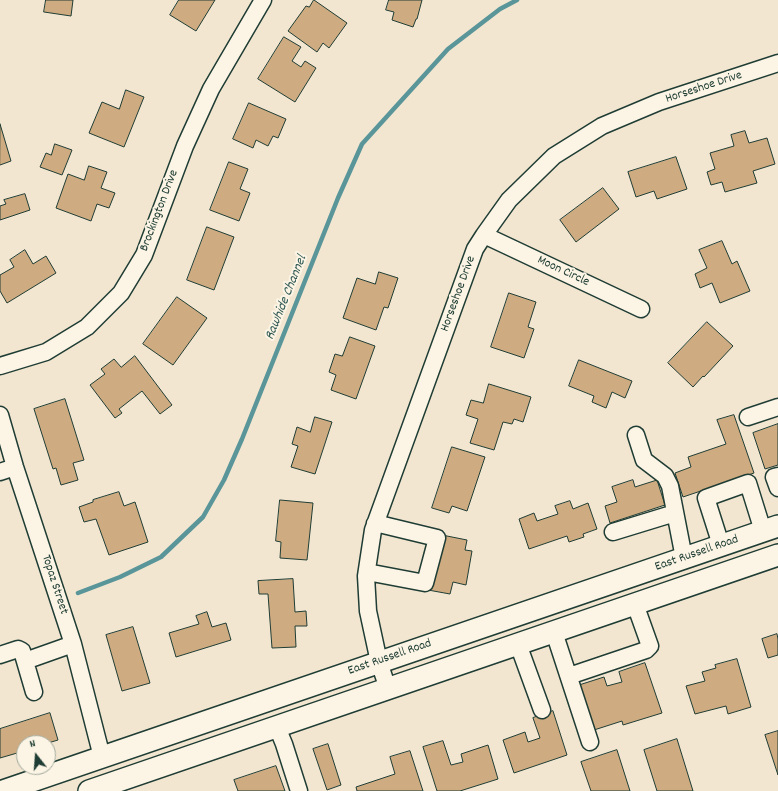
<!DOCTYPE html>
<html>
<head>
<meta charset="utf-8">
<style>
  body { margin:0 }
  #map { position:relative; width:778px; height:791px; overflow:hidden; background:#f3e6d1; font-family:Dekko,sans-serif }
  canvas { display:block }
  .north { position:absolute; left:16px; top:735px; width:40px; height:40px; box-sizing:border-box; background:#fcf5e5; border:1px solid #a4ab9e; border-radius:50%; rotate:343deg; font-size:11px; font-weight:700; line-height:16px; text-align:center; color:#1f3d34 }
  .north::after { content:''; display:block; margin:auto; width:14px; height:18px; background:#1f3d34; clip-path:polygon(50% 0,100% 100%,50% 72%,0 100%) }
</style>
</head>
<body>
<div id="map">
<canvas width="778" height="791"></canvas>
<div class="north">N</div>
</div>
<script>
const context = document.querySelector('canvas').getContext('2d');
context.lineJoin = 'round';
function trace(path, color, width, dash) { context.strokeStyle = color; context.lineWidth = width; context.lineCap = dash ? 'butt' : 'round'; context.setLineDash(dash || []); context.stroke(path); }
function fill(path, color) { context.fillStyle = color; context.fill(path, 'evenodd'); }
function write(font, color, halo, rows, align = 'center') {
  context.font = font + ' Dekko,sans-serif'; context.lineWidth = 4; context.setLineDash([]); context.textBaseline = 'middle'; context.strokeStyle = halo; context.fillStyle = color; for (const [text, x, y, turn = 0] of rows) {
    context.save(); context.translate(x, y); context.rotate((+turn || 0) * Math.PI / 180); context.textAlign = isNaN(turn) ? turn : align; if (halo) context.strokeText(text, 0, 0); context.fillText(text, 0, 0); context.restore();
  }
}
trace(new Path2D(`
  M78 593 120 577 161 557 203 517 224 480 242 439 338 198 362 144 448 49 500 9 517 0`), '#5a9699', 4.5);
const building = new Path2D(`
  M46 0H73L71 16 44 12Z
  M179 0H215L196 31 170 15Z
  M314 0 347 23 329 48 323 43 317 52 288 31 306 6 309 7Z
  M389 0H422L417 19H416L413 27 392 20 394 12 386 10Z
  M284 37 301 47 292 61 301 67 305 61 316 68 295 102 258 79Z
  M126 90 144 97 124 147 89 133 102 102 119 109Z
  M249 103 286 119 278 138 273 136 268 146 256 140 253 148 233 139Z
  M0 124 11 161 0 165Z
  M745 131 749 143 767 138 775 164 753 171 757 183 725 192 722 182 711 185 707 172 715 169 710 153 734 146 731 135Z
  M55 144 72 150 62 175 40 167 46 153 51 155Z
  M676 157 687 189 657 199 654 191 636 197 628 172Z
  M229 162 248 169 240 189 250 193 239 221 210 210Z
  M89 166 107 172 101 188 115 193 109 208 97 204 91 221 56 208 68 174 84 180Z
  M603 188 619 209 576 242 560 220Z
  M25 194 30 210 0 220V206L6 204 4 200Z
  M207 227 234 237 214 290 187 280Z
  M722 241 732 264 737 261 750 291 720 303 712 283 700 288 695 274 707 268 699 250Z
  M25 250 33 264 46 256 56 273 7 303 0 291V275L14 267 10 260Z
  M379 272 398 278 388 308 384 307 376 330 343 318 357 278 375 284Z
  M509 293 536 302 528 327 534 329 524 358 491 347Z
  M177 297 207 318 173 365 143 344Z
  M707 322 733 346 704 377 703 376 693 387 668 363Z
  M350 337 375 346 356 399 331 390 336 375 329 372 335 354 342 356Z
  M135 356 172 405 160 414 142 391 119 409 122 413 115 418 90 385 105 374 101 369 114 359 121 367Z
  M579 360 632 381 625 398 612 392 606 408 592 402 594 396 569 386Z
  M489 384 531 397 523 422 514 419 512 424 503 422 494 450 470 443 478 419 466 415 471 400 483 403Z
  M65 399 84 460 73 463 78 480 61 485 56 468 53 469 34 409Z
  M734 415 754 473 683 497 675 473 691 467 688 457 726 444 717 420Z
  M315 417 332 422 315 474 291 467 298 446 292 444 297 427 310 432Z
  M778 424V465L765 469 753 433Z
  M452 447 485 457 467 511 452 506 449 513 432 508Z
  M633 480 635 487 657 480 665 505 610 523 605 506 617 502 612 487Z
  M119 492 124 506 135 502 148 542 109 555 96 519 84 522 79 507 93 502V500Z
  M280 500 313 503 307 560 280 558 281 542 276 541Z
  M570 501 573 509 588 503 597 529 583 534 584 537 569 542 567 536 529 549 519 519 534 513 537 521 558 514 555 506Z
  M442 535 467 540 465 550 472 551 466 585 453 582 450 594 428 590 421 567 425 550 439 552Z
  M293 579 295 612 306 611 307 626H295L296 647 272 648 268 594H259L258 581Z
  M207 612 212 627 226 623 231 640 176 657 169 633 199 624 196 616Z
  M133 627 150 683 122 691 106 635Z
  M777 634 778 639V655L768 658 762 639Z
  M737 659 751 707 728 714 726 706 695 714 686 686 705 681 702 672 716 668 715 665Z
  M645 663 662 713 623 725 622 721 594 730 579 685 604 677 607 686 622 682 619 672Z
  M553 711 567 755 514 773 503 740 525 732 528 742 540 738 533 718Z
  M50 713 58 740 48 743H24V751L0 758V729Z
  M778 731V775L765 735Z
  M677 739 693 791H657L644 750Z
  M443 741 451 765 463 762 461 754 488 745 498 779 460 791H437L423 747Z
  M328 744 341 785 327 790 313 749Z
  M617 750 630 791H591L581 762Z
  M410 751 423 791H357L356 787 395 774 390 757Z
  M276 766 285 791H238L234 780Z`);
fill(building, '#ceab81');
trace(building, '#1f3d34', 1);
const minor = new Path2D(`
  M484 235 641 309
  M0 366 46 352 87 327 121 293 144 255 185 146 211 89 263 0
  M0 415 15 467 73 644 102 757
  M748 417 778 407
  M636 435 644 460 665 476 670 486 684 558
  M0 472 15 467
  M778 476 774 477 778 488
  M613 532 675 513
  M721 545 706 498 748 483 763 531
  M367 572 425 583 437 538 375 523
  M554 632 590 742
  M518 644 542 710
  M0 655 18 649 22 651 34 692
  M25 661 73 644
  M569 676 646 650 650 646 635 604
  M388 689 379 662 368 611 366 576 373 530 475 249 484 235 509 200 554 156 602 126 659 102 778 63
  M277 727 284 744 299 791`);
const major = new Path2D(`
  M3 791 778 526
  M89 791 778 555`);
trace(minor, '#1f3d34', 19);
trace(major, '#1f3d34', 24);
trace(minor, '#fcf5e5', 16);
trace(major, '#fcf5e5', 21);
write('13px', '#1f3d34', '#fcf5e5', [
  ["Horseshoe Drive",704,88,-18],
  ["Brockington Drive",160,211,-69],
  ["Moon Circle",563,272,25],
  ["Horseshoe Drive",459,294,-70],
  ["East Russell Road",697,554,-19],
  ["Topaz Street",54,585,72],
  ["East Russell Road",390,658,-19]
]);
write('italic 14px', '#335b56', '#fcf5e5', [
  ["Rawhide Channel",287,298,-68]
]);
</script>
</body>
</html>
